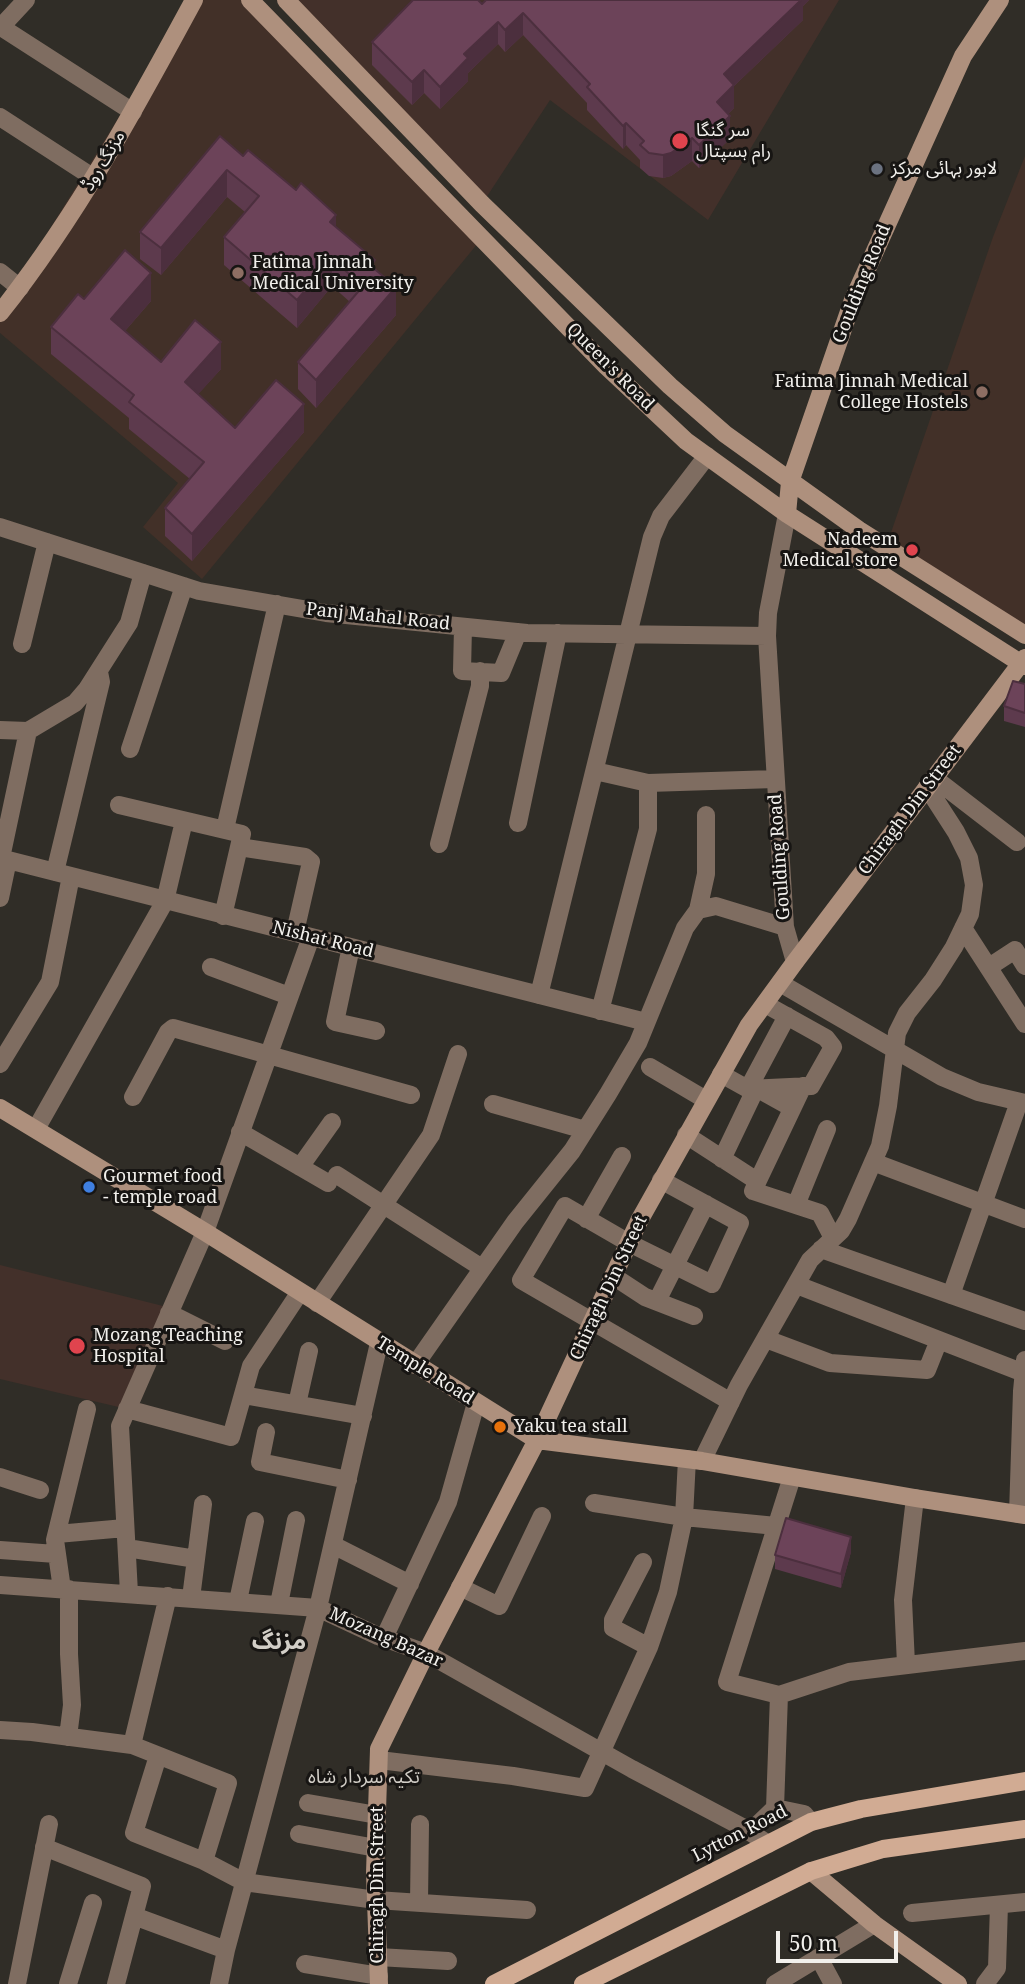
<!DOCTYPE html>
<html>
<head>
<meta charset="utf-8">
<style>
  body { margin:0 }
  #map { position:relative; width:1025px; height:1984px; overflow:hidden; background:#302d27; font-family:"Noto Serif",serif }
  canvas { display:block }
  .scale { position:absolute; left:776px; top:1931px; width:122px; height:32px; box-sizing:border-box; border:4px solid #f2f0ec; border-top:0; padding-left:9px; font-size:21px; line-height:24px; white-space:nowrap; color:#f2f0ec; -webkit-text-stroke:5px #171513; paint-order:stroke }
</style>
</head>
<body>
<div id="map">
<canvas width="1025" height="1984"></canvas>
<div class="scale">50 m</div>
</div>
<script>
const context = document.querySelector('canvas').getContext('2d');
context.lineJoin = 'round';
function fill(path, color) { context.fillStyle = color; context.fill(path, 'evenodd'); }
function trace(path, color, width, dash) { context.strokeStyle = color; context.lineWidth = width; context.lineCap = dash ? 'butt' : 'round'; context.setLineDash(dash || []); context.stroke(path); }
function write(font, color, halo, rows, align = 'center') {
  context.font = font + ' "Noto Serif","Noto Sans Arabic",serif'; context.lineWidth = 6; context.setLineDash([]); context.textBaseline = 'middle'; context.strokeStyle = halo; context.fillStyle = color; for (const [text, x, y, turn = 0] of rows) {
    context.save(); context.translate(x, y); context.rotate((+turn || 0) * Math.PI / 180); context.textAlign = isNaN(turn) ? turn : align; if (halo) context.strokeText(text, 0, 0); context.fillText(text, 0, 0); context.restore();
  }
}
fill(new Path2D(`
  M191 0H250L483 237 202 579 143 527 178 483 0 333V310Z
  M1025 156V635L886 547 993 237Z`), '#423028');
fill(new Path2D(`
  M287 0H839L708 220 550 100 482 204Z
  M0 1265 171 1308 127 1409 0 1379Z`), '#43302a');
trace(new Path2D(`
  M1 27 133 112
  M0 28 26 0
  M0 117 94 178
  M0 272 20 288
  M787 514 768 613 767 636 785 927 795 962
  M0 527 199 591 326 613 527 633 767 636
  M463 627 462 671 501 673 518 632
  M22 644 47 542
  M0 730 28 731 75 703 87 689 129 623 143 573
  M130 749 184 586
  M595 771 648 783 775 779
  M934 778 1017 842
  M119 805 242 834 223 916
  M518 823 558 633
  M225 829 277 604
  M439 844 480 686V671
  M239 847 305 857 311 862 295 932
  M0 858 646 1022
  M1 858 28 731
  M55 872 101 682 99 672
  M0 898 8 860
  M698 910 706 874V815
  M963 928 1025 1024
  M351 947 335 1022 376 1031
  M211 967 289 996
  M989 967 1015 950 1025 966
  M780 983 942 1077 978 1092 1025 1103
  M539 995 652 537 661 516 707 456
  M600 1011 648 829V783
  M0 1064 50 982 71 876
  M650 1067 706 1100
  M721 1074 748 1089 811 1086 833 1047 826 1038 765 1004
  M803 1086 753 1191 820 1213 833 1238
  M748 1089 787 1016
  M133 1097 168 1032 173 1028 411 1095
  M493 1104 585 1130
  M36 1129 165 901 184 821
  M240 1132 328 1183
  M686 1135 757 1181
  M722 1159 756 1088 792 1108
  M873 1162 1025 1219
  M300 1167 332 1122
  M337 1175 482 1268
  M661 1180 740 1223 712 1284 629 1243 565 1206 521 1280 731 1402
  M796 1205 827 1129
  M586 1219 622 1156
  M821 1249 1025 1321
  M613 1276 645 1297 694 1316
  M797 1285 1024 1373
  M951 1295 1019 1102
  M657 1301 706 1204
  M317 1303 431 1135 458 1054
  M169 1313 225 1341
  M766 1339 830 1363 927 1370 939 1340
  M415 1365 515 1222 572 1151 608 1094 638 1043 685 928 698 910 716 906 785 927
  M243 1395 363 1416
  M297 1404 309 1351
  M127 1409 231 1437 251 1366 300 1292
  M266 1432 260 1462 348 1480
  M702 1461 739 1385 810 1260 841 1231 848 1219 880 1146 888 1106 897 1033 907 1013 933 980 954 947 970 914 974 885 969 858 956 832 927 787
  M0 1477 40 1490
  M792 1477 727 1682 779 1695 849 1672 1025 1651
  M594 1503 684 1517 776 1526
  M1018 1514 1022 1391 1025 1360
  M57 1534 125 1528
  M333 1545 410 1584
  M127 1548 196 1559
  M0 1550 56 1554
  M643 1562 613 1620V1628L649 1647
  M0 1585 318 1608 378 1636 426 1653 632 1769 744 1828 768 1844
  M460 1587 499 1606 542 1516
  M62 1589 55 1540 87 1409
  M129 1593 120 1426 205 1232 311 937
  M191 1598 203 1504
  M238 1601 255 1521
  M279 1604 296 1520
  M384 1638 448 1502 476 1403
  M906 1664 903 1600 915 1498
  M0 1730 32 1732 132 1745 228 1783 204 1861 134 1833 158 1756
  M68 1737 72 1705 69 1654V1589
  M132 1745 168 1596
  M379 1760 513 1776 585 1788 649 1647 668 1592 684 1517 687 1459
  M308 1803 377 1815
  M775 1808 804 1814 811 1822
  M750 1832 775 1808 779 1695
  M299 1834 376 1848
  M44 1847 142 1886 116 1984
  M204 1861 244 1882 376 1900 527 1910
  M419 1903 420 1824
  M912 1913 1025 1902
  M134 1916 226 1950 219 1984
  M226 1950 318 1608 379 1343
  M378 1957 448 1961
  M819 1958 833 1984
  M305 1964 379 1976
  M17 1984 49 1824
  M68 1984 93 1903
  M775 1984 874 1924
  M985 1984 997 1968 999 1905`), '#7f6d61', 18);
trace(new Path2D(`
  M250 0 606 366 686 441 787 514 1025 666
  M286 0 482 204 670 386 725 434 859 530 1025 635
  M0 313C77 216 135 109 194 0
  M787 514 790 482 853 300 963 56 1000 0
  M0 1108 205 1232 537 1440 702 1461 915 1498 1025 1515
  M811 1871 874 1924 958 1984
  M379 1984 375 1873 379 1749 426 1653 537 1440 639 1221 749 1025 795 962 1025 658`), '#ae907d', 18);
trace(new Path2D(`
  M494 1984 811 1822 861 1809 1025 1781
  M583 1984 811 1871 883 1849 1025 1829`), '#d1ab93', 18);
fill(new Path2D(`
  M486 0H809L803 6V20L734 86V108L728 114 730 139 699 168 692 161 671 176 663 178 649 176 640 168V160L626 145 623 149 587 110V103L523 35 505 52 498 44 468 73V81L440 109 424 93 412 105 372 65V42L482 4Z
  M243 156 336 227 375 269 396 315 316 408 298 389V362L350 302 332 286 297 328 224 265V237L245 212 227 197 161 275 140 259V232Z
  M84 299 151 301 125 331 161 362 221 369 198 394 235 428 304 432 192 561 165 536V508L190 479 129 429V418L51 354V327Z
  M1025 684V727L1004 721V706Z
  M851 1552 841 1588 775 1569V1555Z`), '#5d3a4d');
fill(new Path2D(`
  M796 0H809L803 6V20L734 86V108L717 125V102L724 74Z
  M523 13V35L505 52V30Z
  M498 22V44L468 73V81L440 109V87L464 54Z
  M424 70V93L412 105V82Z
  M730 116V139L699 168V145Z
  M626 123V145L623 149V126Z
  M692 138V161L671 176 663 178V155Z
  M227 170V197L161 275V248Z
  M336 215V242L330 222Z
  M332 259V286L297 328V300Z
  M151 273V301L111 347V319Z
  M396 287V315L316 408V380Z
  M221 342V369L185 409V382Z
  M304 404V432L192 561V534Z
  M851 1537V1552L841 1588V1574Z`), '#4c2f3e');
const building = new Path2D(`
  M413 0H478L482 4 486 0H801L724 74 734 85 717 102 730 116 699 145 692 138 671 153 663 155 649 153 640 145 644 141 626 123 623 126 587 87 590 84 523 13 505 30 498 22 464 54 468 58 440 87 424 70 412 82 372 42Z
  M220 136 243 156 248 150 296 190 301 183 336 215 330 222 375 260 371 266 396 287 316 380 298 362 363 286 332 259 297 300 224 237 259 196 227 170 161 248 140 232Z
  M125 250 151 273 111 319 161 362 195 320 221 342 185 382 235 428 276 380 304 404 192 534 165 508 204 462 129 402 134 395 51 327 78 294 84 299Z
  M1013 681 1025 684V713L1004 706Z
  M786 1518 851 1537 841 1574 775 1555Z`);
fill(building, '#6c4359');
trace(building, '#4c2f3e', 2);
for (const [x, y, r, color] of [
  [680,141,9,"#e0444e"],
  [877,169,7,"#6b7280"],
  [238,273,7,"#8d6e63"],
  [982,392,7,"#8d6e63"],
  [912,550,7,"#e0444e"],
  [89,1187,7,"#3f7fe0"],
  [77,1346,9,"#e0444e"],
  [500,1427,7,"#e8710a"]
]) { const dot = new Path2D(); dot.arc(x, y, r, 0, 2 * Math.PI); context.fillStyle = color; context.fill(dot); trace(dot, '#171513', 2.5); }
write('18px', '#f2f0ec', '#171513', [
  ["سر گنگا",696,131],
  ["رام ہسپتال",696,152],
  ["لاہور بہائی مرکز",891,169],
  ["Fatima Jinnah",252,263],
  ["Medical University",252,284],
  ["Fatima Jinnah Medical",968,382,"right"],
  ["College Hostels",968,403,"right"],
  ["Nadeem",898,540,"right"],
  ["Medical store",898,561,"right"],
  ["Gourmet food",103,1177],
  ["- temple road",103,1198],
  ["Mozang Teaching",93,1336],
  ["Hospital",93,1357],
  ["Yaku tea stall",514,1427]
], 'left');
write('18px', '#f2f0ec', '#171513', [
  ["مزنگ روڈ",104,161,-59],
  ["Goulding Road",862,284,-68],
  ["Queen's Road",610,367,45],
  ["Panj Mahal Road",378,617,6],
  ["Chiragh Din Street",910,810,-53],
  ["Goulding Road",780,857,-94],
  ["Nishat Road",323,940,14],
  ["Chiragh Din Street",609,1288,-65],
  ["Temple Road",425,1371,32],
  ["Mozang Bazar",386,1638,24],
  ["Lytton Road",740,1834,-27],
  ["Chiragh Din Street",378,1885,-90]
]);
write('19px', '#d2cec7', '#171513', [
  ["تکیہ سردار شاہ",364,1778]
]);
write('bold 24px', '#d2cec7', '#171513', [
  ["مزنگ",279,1642]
]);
</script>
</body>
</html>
